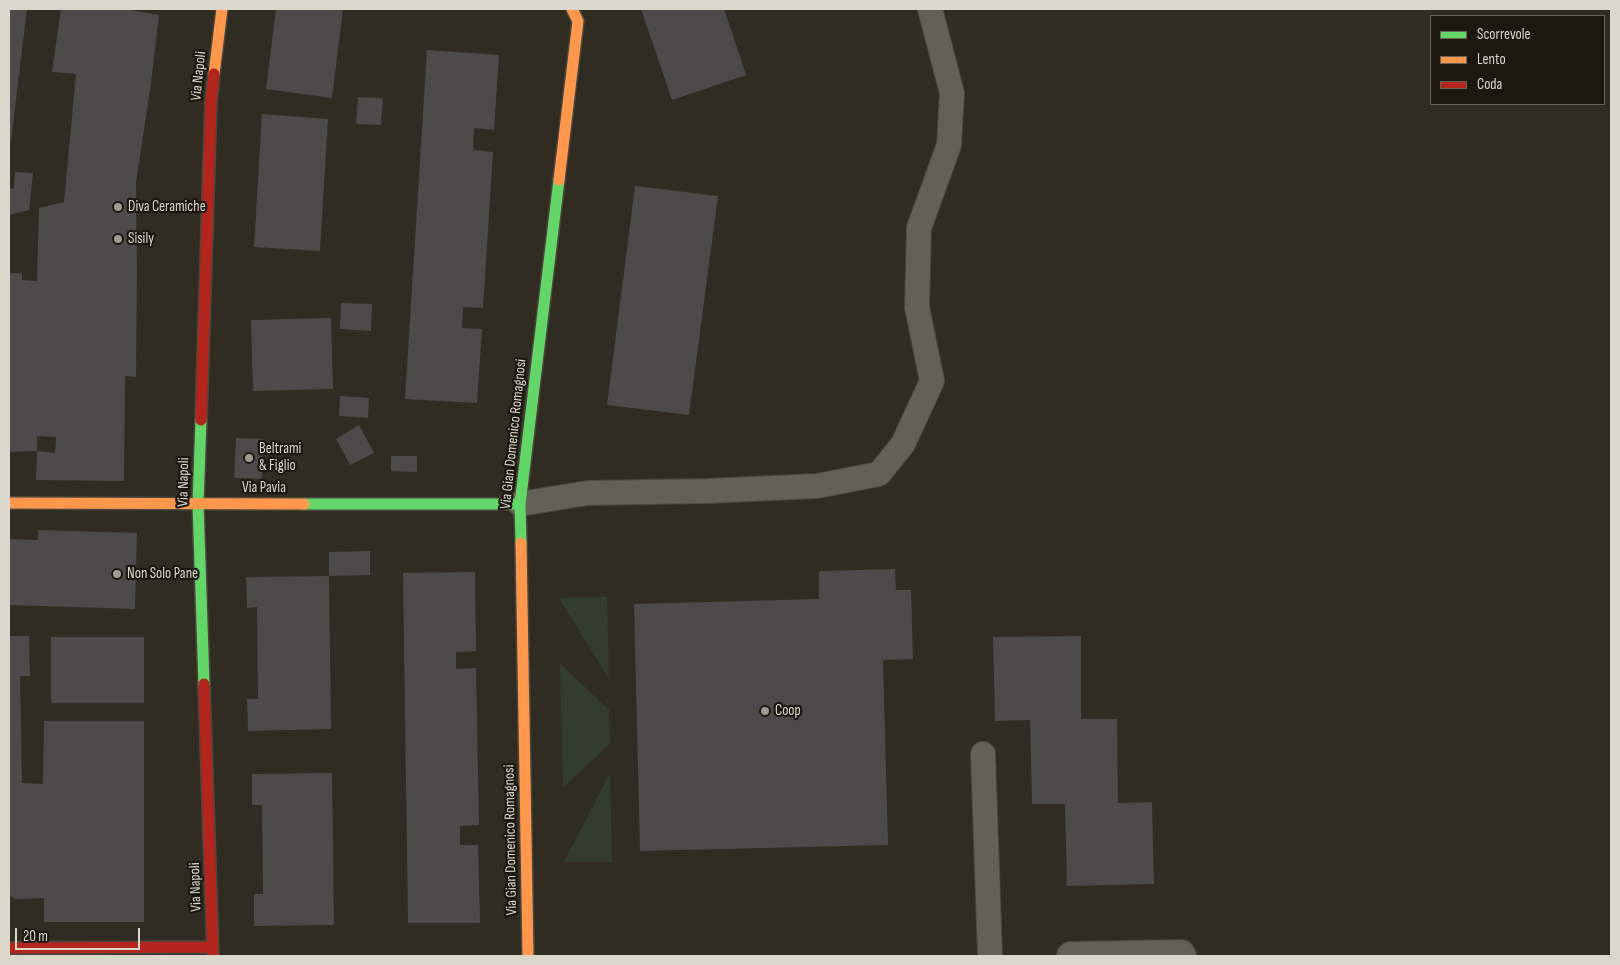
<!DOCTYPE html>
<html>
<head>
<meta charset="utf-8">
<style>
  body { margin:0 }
  #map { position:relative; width:1620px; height:965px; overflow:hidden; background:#302c22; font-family:"Sofia Sans Condensed",sans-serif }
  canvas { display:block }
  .frame { position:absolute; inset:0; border:10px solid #dbd7cb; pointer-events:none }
  .legend { position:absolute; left:1430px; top:15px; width:175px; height:90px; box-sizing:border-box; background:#1b180f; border:1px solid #68645a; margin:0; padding:6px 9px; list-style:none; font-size:15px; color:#dbd7cb }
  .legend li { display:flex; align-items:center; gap:10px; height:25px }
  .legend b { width:25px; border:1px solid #68645a }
  .scale { position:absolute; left:15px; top:928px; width:125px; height:22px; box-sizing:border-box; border:2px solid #dbd7cb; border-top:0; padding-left:6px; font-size:15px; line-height:18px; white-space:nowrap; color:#dbd7cb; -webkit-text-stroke:4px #1b180f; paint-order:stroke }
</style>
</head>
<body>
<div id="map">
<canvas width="1620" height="965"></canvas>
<div class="frame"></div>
<ul class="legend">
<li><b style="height:6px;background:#63d668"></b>Scorrevole</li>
<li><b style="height:6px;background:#ff974d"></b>Lento</li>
<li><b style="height:6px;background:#b3261e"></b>Coda</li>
</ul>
<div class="scale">20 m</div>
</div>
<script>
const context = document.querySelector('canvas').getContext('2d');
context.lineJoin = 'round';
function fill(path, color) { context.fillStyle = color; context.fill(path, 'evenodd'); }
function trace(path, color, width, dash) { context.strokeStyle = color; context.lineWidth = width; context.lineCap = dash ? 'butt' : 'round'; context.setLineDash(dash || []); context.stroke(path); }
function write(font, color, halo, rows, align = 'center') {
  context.font = font + ' "Sofia Sans Condensed",sans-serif'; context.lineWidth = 4.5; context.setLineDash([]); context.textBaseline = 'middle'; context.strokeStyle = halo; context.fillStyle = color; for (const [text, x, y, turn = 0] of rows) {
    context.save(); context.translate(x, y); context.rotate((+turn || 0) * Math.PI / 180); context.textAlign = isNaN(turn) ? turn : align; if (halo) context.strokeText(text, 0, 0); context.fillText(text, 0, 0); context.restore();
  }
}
fill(new Path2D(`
  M607 597 609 679 559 598Z
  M560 663 609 710 610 744 563 788Z
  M610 773 612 862H564Z`), '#333d2d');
fill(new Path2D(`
  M9 9H27L11 141H9Z
  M61 9H124L159 15 151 83 136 183 137 271 136 377 125 376 124 481 36 480 37 451 55 453 56 437 37 436V451L9 452V273H22V280L37 281 39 208 64 202 76 74 52 72Z
  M276 9H343L332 98 266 89Z
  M641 9H724L746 75 672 100Z
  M427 50 499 55 494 130 474 128 473 150 493 152 483 308 463 307 462 328 482 329 477 403 405 399Z
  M358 97 383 98 381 125 356 124Z
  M262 114 328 119 320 251 254 247Z
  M15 172 33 173 29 210 9 215V188L14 189Z
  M635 186 718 196 689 415 607 405Z
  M341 303 372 304 371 331 340 329Z
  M331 318 333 389 253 391 251 320Z
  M340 396 369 398 368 418 339 416Z
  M359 425 374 453 350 465 336 439Z
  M236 438 264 439 262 479 234 478Z
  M391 456H417V472L391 471Z
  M38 530 137 533 135 609 9 605V539L38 540Z
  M370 551V575L329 576V552Z
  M895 569 896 590H911L913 659 883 660 888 845 640 851 634 604 819 599V571Z
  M475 572 476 651 456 652V669L476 668 479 825 460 826V845H478L480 923H408L403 573Z
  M329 576 331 729 248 731 247 699H258L257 607 247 608 246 577Z
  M9 636H29L30 676H20L22 783 43 784 44 721H144V922H44V898L15 899 9 895Z
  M1081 636V719H1117L1118 803 1152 802 1154 884 1067 886 1065 804H1032L1030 720 995 721 993 637Z
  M51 637H144V703H51Z
  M332 773 334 925 254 926V894H263L262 805H252V774Z`), '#4d4a4b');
const lane = new Path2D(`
  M520 504 587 493 708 491 817 486 879 474 903 444 932 381 917 307 919 228 949 145 952 93 930 9
  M983 754 990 956`);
const street = new Path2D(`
  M1071 956 1181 954 1182 956`);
const fast = new Path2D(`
  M201 420 198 503 204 684
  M304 504H520
  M521 543 520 504 559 180`);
const slow = new Path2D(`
  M214 74 222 9
  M559 180 578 21 572 9
  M9 503 304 504
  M521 543 528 956`);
const jam = new Path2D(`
  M201 420 211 102 214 74
  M204 684 213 956
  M9 948 212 947`);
trace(lane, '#4b473e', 26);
trace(street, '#4b473e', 30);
trace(fast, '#4b473e', 14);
trace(slow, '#4b473e', 14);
trace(jam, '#4b473e', 14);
trace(lane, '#636058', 24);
trace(street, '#636058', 28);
trace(fast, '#63d668', 11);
trace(slow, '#ff974d', 11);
trace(jam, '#b3261e', 11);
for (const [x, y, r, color] of [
  [118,207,5,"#9f9b90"],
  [118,239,5,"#9f9b90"],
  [249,458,5,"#9f9b90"],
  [117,574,5,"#9f9b90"],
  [765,711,5,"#9f9b90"]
]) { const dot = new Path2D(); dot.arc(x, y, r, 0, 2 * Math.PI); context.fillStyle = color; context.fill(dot); trace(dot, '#1b180f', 2); }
write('15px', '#dbd7cb', '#1b180f', [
  ["Via Napoli",199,76,-84],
  ["Via Gian Domenico Romagnosi",514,434,-84],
  ["Via Napoli",184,482,-89],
  ["Via Pavia",264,488],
  ["Via Gian Domenico Romagnosi",511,840,-91],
  ["Via Napoli",196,887,-92]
]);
write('15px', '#dbd7cb', '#1b180f', [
  ["Diva Ceramiche",128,207],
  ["Sisily",128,239],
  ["Beltrami",259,449],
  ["& Figlio",259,466],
  ["Non Solo Pane",127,574],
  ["Coop",775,711]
], 'left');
</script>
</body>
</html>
